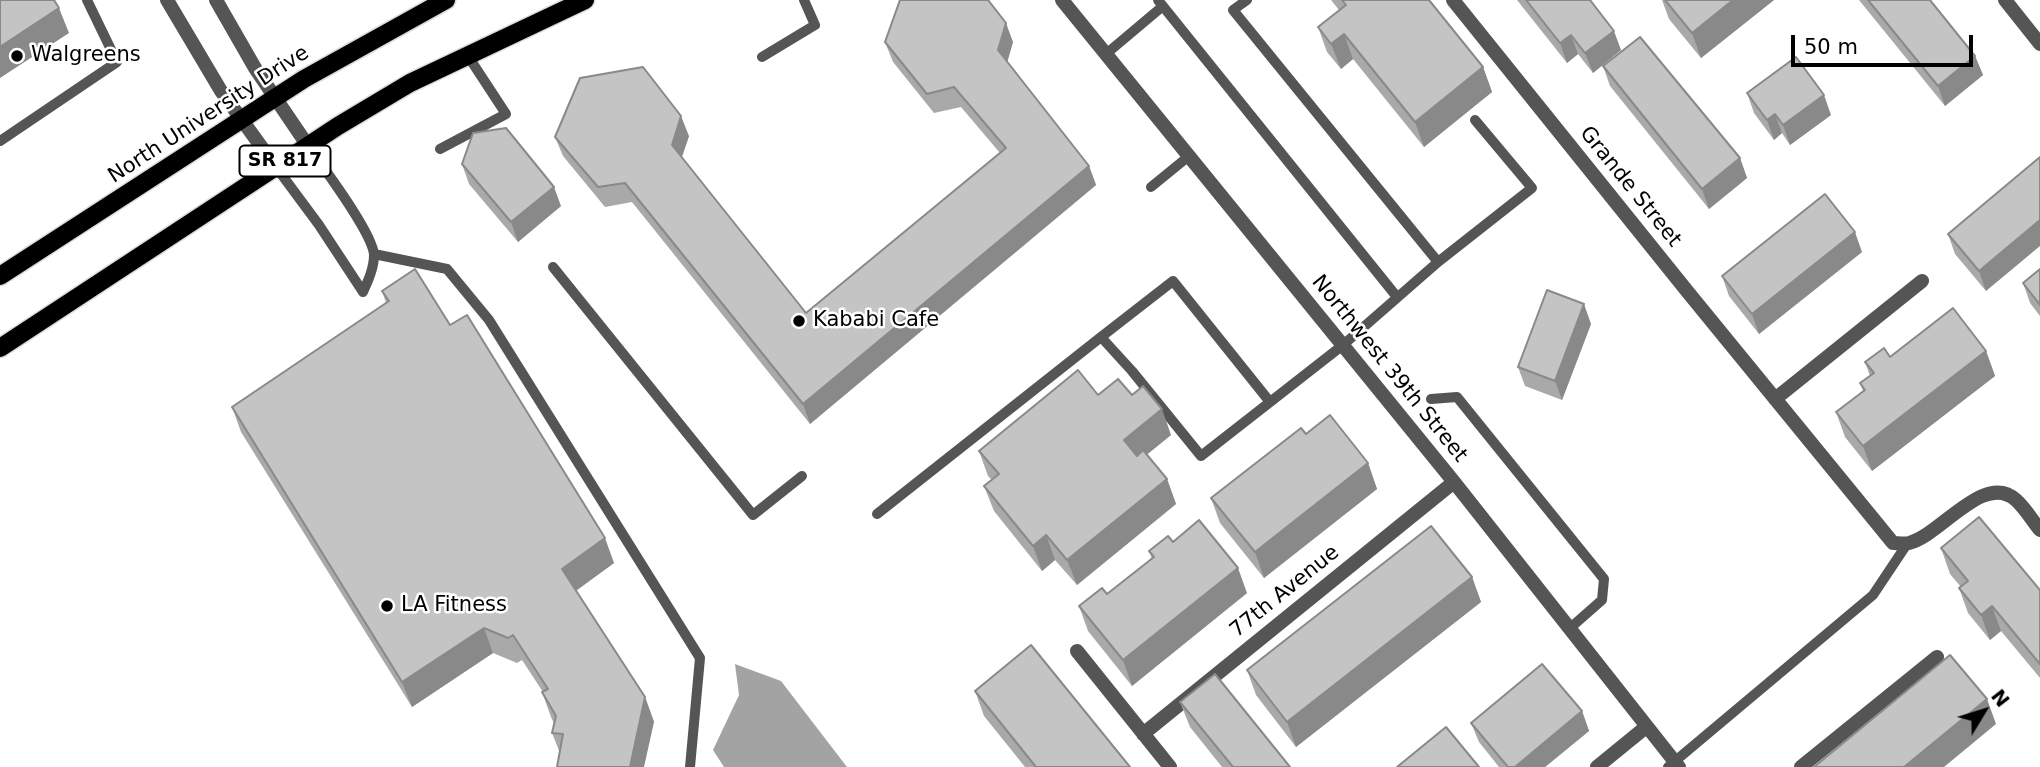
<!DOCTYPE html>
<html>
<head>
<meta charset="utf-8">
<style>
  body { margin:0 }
  #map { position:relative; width:2040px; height:767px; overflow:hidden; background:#fff; font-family:"DejaVu Sans",sans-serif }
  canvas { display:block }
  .north { position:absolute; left:1949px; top:676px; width:70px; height:70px; -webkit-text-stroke:5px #fff; paint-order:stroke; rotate:52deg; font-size:19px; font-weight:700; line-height:28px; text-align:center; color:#000 }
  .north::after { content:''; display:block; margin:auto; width:24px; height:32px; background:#000; clip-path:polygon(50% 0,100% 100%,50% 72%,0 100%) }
  .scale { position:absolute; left:1791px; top:35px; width:182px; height:32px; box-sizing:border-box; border:4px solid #000; border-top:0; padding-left:9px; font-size:21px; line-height:24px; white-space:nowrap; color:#000; -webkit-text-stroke:5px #fff; paint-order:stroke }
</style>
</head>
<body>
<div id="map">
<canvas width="2040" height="767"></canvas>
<div class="north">N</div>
<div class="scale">50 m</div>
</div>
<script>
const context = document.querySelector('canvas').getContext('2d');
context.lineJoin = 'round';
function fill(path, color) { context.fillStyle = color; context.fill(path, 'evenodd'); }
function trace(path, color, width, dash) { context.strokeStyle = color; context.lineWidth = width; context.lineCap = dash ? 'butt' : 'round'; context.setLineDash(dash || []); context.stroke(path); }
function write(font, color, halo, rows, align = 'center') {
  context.font = font + ' "DejaVu Sans",sans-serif'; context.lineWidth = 5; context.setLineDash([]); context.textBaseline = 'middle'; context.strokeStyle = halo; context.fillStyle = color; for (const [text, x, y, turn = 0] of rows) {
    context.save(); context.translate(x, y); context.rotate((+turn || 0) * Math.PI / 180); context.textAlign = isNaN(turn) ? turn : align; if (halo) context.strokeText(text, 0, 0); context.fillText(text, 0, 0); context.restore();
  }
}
fill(new Path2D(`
  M735 664 781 681 847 767H724L713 750 739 695Z`), '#a3a3a3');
const primary = new Path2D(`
  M0 276 304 79 446 0
  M0 348 338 126 410 83 585 0`);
trace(primary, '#dbdbdb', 21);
trace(new Path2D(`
  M1158 0 1397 297
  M1247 0 1233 10 1438 262 1343 345 1201 456 1132 371 1101 337 1173 281 1270 402
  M1106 54 1163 6
  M762 57 815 25 804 0
  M0 141 117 62 87 0
  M308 146C323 167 373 233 374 255 374 268 368 281 363 292
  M440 149 506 114 468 56
  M276 167 319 225 363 292
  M1151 187 1189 156
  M374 254 447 269 489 320 700 658 690 767
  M1438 262 1532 188 1475 120
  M553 267 753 515 802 476
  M1431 399 1457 397 1604 579 1602 600 1569 629
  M877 514 1101 337
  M1668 767 1873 595 1907 544`), '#555', 10);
trace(new Path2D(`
  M1062 0 1454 482 1679 767
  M1453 0 1687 291 1893 543C1898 543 1904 544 1909 543 1941 535 1984 471 2016 500 2025 508 2032 520 2040 530
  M2005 0 2040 44
  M1775 399 1922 281
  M1077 651 1170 767
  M1143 734 1454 482
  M1597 767 1646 727
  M1801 767 1937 657`), '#555', 14);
trace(new Path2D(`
  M167 0 221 91 276 167
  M216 0 255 68 308 146`), '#555', 14);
trace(primary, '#000', 18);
fill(new Path2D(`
  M1331 0H1429L1483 67 1492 92 1424 147 1353 59 1341 69 1327 52 1318 27 1339 10Z
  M1517 0H1590L1621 50 1593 73 1578 54 1567 63Z
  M1662 0H1774L1701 58 1669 19Z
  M1859 0H1930L1975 56 1983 75 1945 106Z
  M885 42H1013L1007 62 1089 166 1096 185 810 424 632 202 605 207 563 156 555 137 689 136 682 157 806 313 1000 153 961 107 934 113 893 62Z
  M1603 66 1740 158 1747 178 1709 209 1610 86Z
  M1747 93 1831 115 1790 145 1782 133 1774 140 1754 113Z
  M2040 157 1986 291 1955 254 1948 234Z
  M462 164 561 206 518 242 469 184Z
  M1862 252 1759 334 1729 296 1722 276Z
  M2040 269V316L2030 303 2023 283Z
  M382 291 450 325 614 563 576 591 645 697 654 722 560 753 552 733 554 723 551 717 542 692H543L522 660 517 663 493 653 412 707 241 432 232 407 386 303Z
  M1591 324 1562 400 1525 386 1518 367Z
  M1986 351 1995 376 1872 471 1845 437 1836 412 1863 391 1860 383 1870 376 1865 362 1890 357Z
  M1098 395H1132L1171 435 1147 454 1167 479 1176 504 1077 585 1055 560 1042 571 994 511 984 486 992 480 988 476 979 451Z
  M1306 434 1368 463 1377 489 1264 578 1220 523 1211 498Z
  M1173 542 1247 593 1132 686 1088 631 1079 606 1107 594 1152 559 1149 551Z
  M1941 548 2040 590V678L2001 631 1990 640 1968 613 1959 588 1961 587 1950 574Z
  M1472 577 1481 602 1296 747 1256 695 1247 670Z
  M975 691 1130 767H1025L984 716Z
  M1180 702 1290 767H1222L1190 727Z
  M1582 711 1589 731 1545 767H1499L1479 742 1471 723Z`), '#a9a9a9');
fill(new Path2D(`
  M1733 0H1774L1701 58 1692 33Z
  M59 8 69 33 0 78V47Z
  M1006 23 1013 42 1005 70 998 50Z
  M1614 31 1621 50 1593 73 1585 53Z
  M1344 34 1353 59 1341 69 1331 44Z
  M1571 35 1578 54 1567 63 1560 43Z
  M1975 56 1983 75 1945 106 1938 86Z
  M1483 67 1492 92 1424 147 1415 122Z
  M1824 95 1831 115 1790 145 1783 125Z
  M1775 114 1782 133 1774 140 1767 120Z
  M681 116 689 136 679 165 672 145Z
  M1740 158 1747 178 1709 209 1702 189Z
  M1089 166 1096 185 810 424 803 404Z
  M554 187 561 206 518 242 511 222Z
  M2040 220V246L1986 291 1979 271Z
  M1855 232 1862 252 1759 334 1752 314Z
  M1584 304 1591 324 1562 400 1555 381Z
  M1986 351 1995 376 1872 471 1863 446Z
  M1162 409 1171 435 1133 466 1124 440Z
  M1368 463 1377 489 1264 578 1255 552Z
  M1167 479 1176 504 1077 585 1067 560Z
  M1046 535 1055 560 1042 571 1033 546Z
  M605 538 614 563 571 594 562 569Z
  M1238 568 1247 593 1132 686 1123 660Z
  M1472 577 1481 602 1296 747 1287 722Z
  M1992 606 2001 631 1990 640 1981 615Z
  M484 628 493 653 412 707 402 682Z
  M645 697 654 722 644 767H630Z
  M1987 699 1996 724 1944 767H1904Z
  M1582 711 1589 731 1545 767H1515Z`), '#898989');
const building = new Path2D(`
  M0 0H54L59 8 0 47Z
  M900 0H988L1006 23 998 50 1089 166 803 404 625 183 598 187 555 137 580 78 643 67 681 116 672 145 806 313 1006 148 954 87 927 94 885 42Z
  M1342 0H1429L1483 67 1415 122 1344 34 1331 44 1318 27 1346 5Z
  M1526 0H1590L1614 31 1585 53 1571 35 1560 43Z
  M1665 0H1733L1692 33Z
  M1868 0H1930L1975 56 1938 86Z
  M1640 37 1740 158 1702 189 1603 66Z
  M1796 57 1824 95 1783 125 1775 114 1767 120 1747 93Z
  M506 128 554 187 511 222 462 164 473 133Z
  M2040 157V220L1979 271 1948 234Z
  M1825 194 1855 232 1752 314 1722 276Z
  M415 269 450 325 467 315 605 538 562 569 645 697 630 767H557L563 734 552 733 556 716 542 692 548 689 513 635 508 638 484 628 402 682 232 407 389 301 382 291Z
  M2040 269V305L2023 283Z
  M1547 290 1584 304 1555 381 1518 367Z
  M1953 308 1986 351 1863 446 1836 412 1865 390 1860 383 1874 373 1865 362 1884 348 1890 357Z
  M1078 370 1098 395 1118 379 1132 395 1143 386 1162 409 1124 440 1137 456 1143 450 1167 479 1067 560 1046 535 1033 546 984 486 999 474 979 451Z
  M1330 415 1368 463 1255 552 1211 498 1301 428 1306 434Z
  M1979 517 2040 590V664L1992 606 1981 615 1959 588 1968 581 1941 548Z
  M1199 520 1238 568 1123 660 1079 606 1102 588 1107 594 1154 557 1149 551 1168 536 1173 542Z
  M1431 526 1472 577 1287 722 1247 670Z
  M1031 645 1130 767H1036L975 691Z
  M1950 655 1987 699 1904 767H1814Z
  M1542 664 1582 711 1515 767H1508L1471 723Z
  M1215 674 1290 767H1233L1180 702Z
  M1446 727 1479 767H1397Z`);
fill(building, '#c4c4c4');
trace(building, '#898989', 2);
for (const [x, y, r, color] of [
  [17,56,7,"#000"],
  [799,321,7,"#000"],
  [387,606,7,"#000"]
]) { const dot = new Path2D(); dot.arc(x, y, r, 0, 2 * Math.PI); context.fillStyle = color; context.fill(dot); trace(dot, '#fff', 2.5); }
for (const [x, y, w] of [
  [285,161,91]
]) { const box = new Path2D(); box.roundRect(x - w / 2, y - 15.5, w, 31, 5); context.fillStyle = '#fff'; context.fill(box); trace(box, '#000', 2); }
write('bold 19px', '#000', null, [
  ["SR 817",285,161]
]);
write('21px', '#000', '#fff', [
  ["Walgreens",31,56],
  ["Kababi Cafe",813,321],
  ["LA Fitness",401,606]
], 'left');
write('21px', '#000', '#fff', [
  ["North University Drive",209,115,-33],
  ["Grande Street",1630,187,51],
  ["Northwest 39th Street",1389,369,51],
  ["77th Avenue",1285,592,-39]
]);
</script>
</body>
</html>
